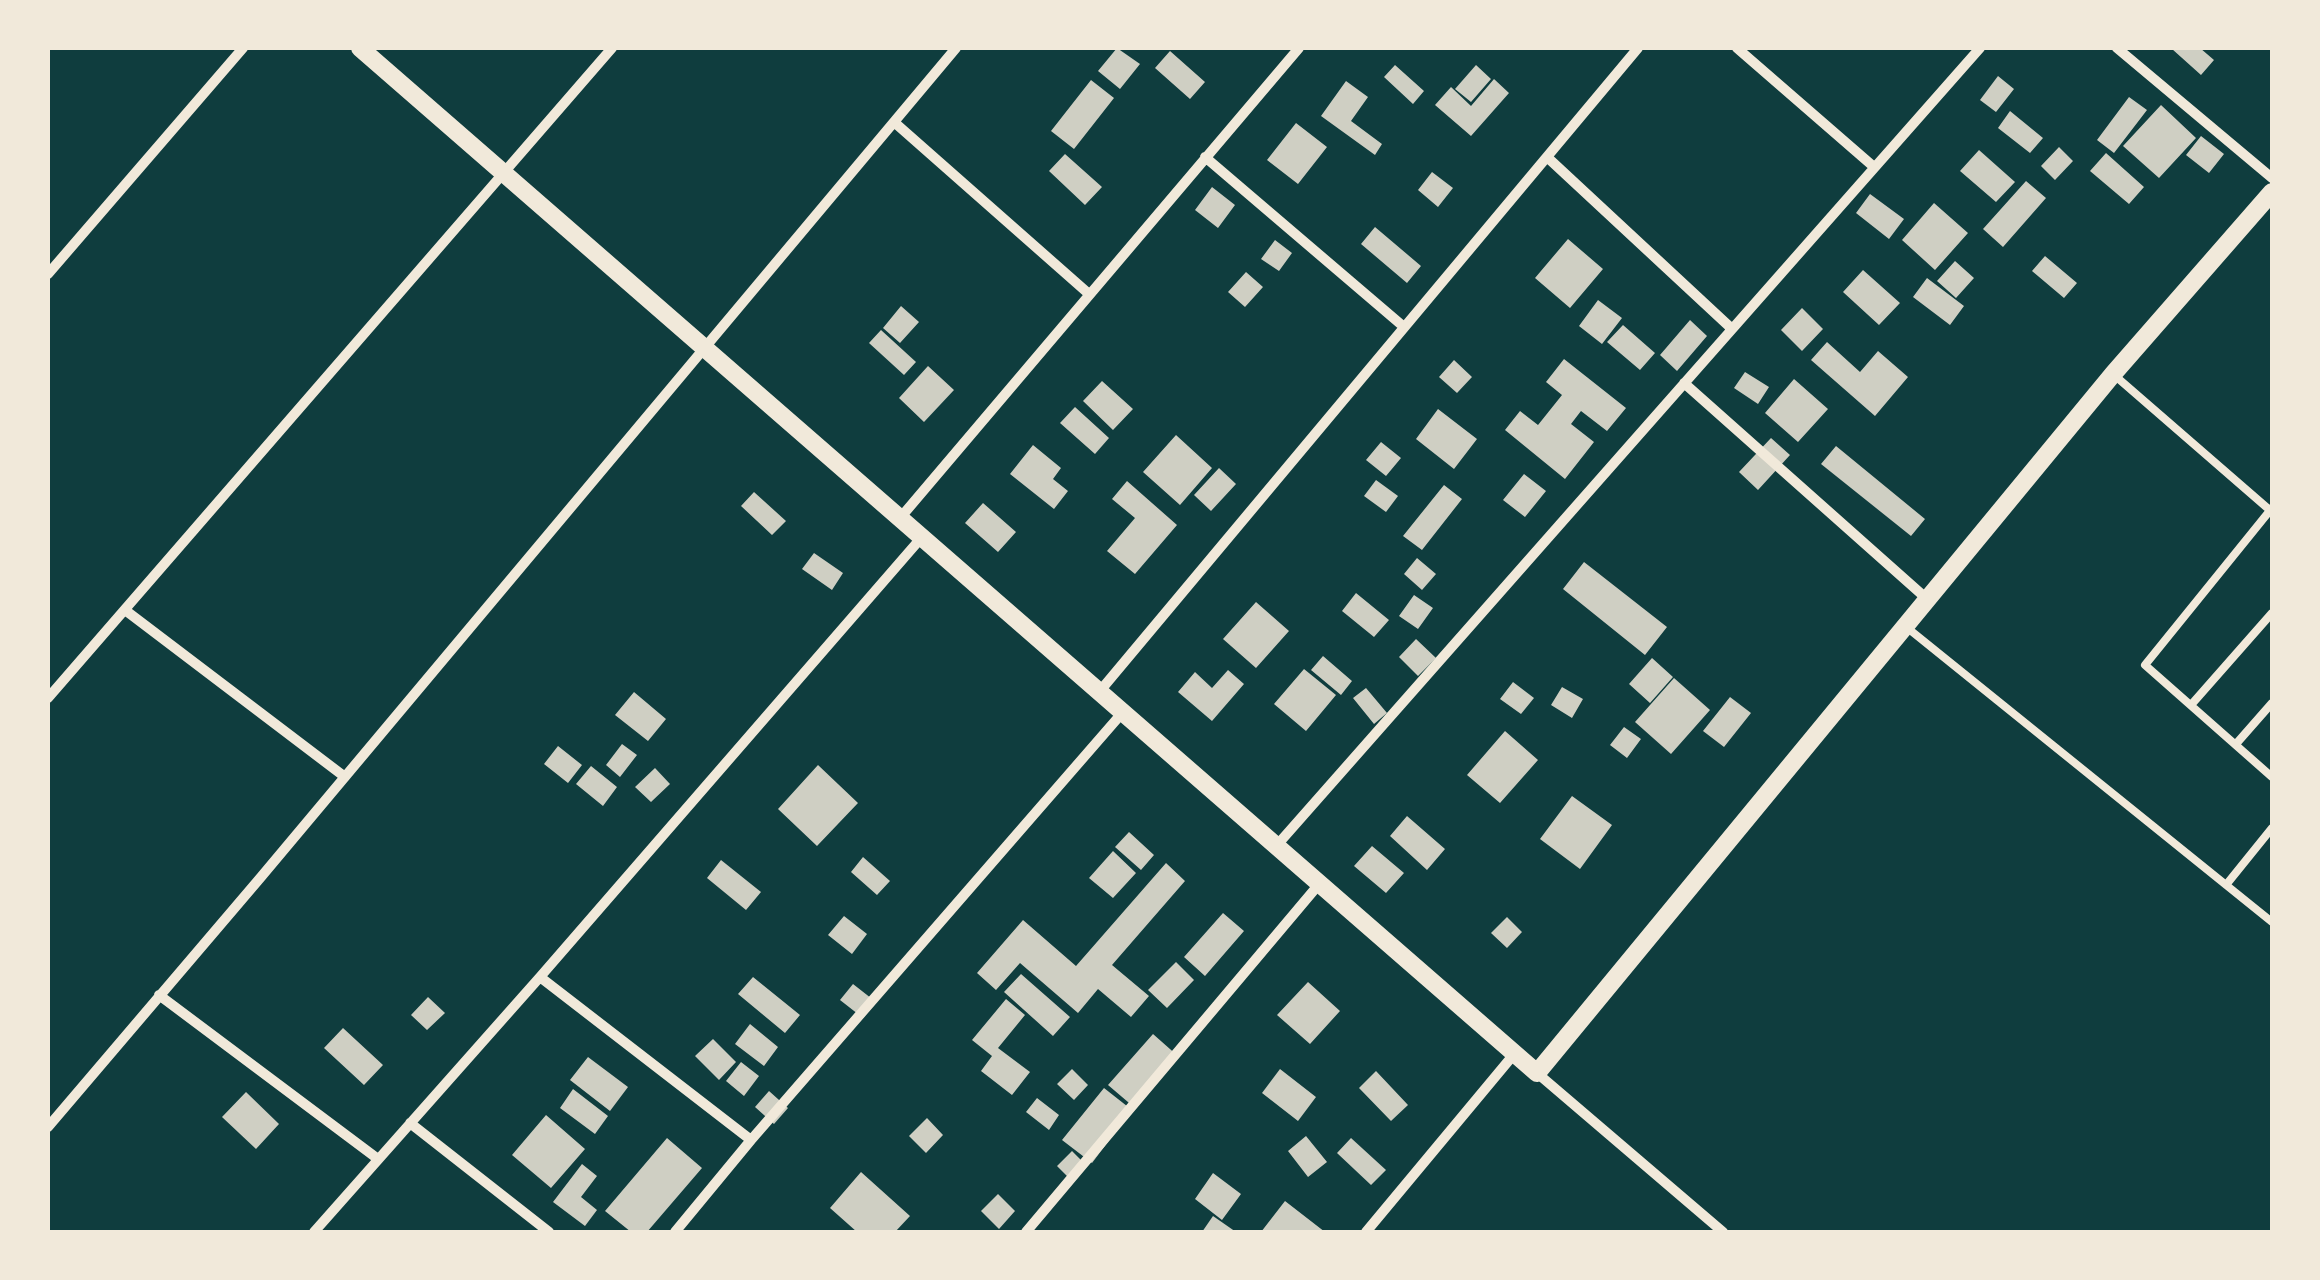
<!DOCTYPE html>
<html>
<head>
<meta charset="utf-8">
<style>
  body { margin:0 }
  #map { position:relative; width:2320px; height:1280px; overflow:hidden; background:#0f3d3e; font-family:Manrope,sans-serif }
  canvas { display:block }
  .frame { position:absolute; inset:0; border:50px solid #f1e9da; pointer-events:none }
</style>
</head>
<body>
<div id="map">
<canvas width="2320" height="1280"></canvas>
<div class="frame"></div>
</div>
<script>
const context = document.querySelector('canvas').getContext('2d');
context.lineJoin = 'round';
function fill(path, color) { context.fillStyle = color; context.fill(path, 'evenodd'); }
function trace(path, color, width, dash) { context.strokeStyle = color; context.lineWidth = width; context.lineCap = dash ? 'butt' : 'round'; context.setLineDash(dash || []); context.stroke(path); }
fill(new Path2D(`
  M1117 48 1140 64 1120 89 1098 71Z
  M2174 48H2200L2214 60 2201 75 2172 49Z
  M1170 51 1205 82 1190 99 1155 68Z
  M1395 65 1424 91 1413 104 1384 77Z
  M1476 65 1491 79 1471 102 1455 89Z
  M1998 76 2014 89 1996 112 1980 100Z
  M1494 79 1509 93 1471 136 1435 105 1451 87 1471 106Z
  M1091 80 1114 98 1074 149 1051 131Z
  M1346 81 1368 97 1351 121 1382 144 1375 155 1321 116Z
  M2129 97 2147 110 2114 153 2097 140Z
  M2161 105 2196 138 2159 178 2123 146Z
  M2010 111 2043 138 2030 153 1998 128Z
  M1296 123 1327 147 1298 184 1267 160Z
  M2201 136 2224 154 2209 173 2186 155Z
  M2059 147 2073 161 2055 180 2041 166Z
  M1979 150 2015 182 1996 202 1960 171Z
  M2106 153 2144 187 2129 204 2090 171Z
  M1065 154 1102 187 1085 205 1049 171Z
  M1432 172 1453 188 1438 207 1418 190Z
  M2026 181 2046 198 2003 247 1983 229Z
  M1212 187 1235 205 1218 228 1195 210Z
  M1870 194 1904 219 1889 239 1856 213Z
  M1934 203 1968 233 1935 270 1902 240Z
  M1375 227 1421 266 1407 283 1361 244Z
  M1568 239 1603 269 1570 308 1535 278Z
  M1275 240 1292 253 1279 271 1261 259Z
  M2045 256 2077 283 2064 298 2032 271Z
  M1955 261 1974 278 1956 298 1937 281Z
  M1863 270 1900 303 1879 325 1843 292Z
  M1246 272 1263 287 1245 307 1228 292Z
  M1927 278 1964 306 1950 325 1913 297Z
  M1598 300 1622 318 1602 344 1579 326Z
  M901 306 919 322 900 343 883 328Z
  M1802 308 1823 329 1802 351 1781 330Z
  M1690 320 1707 336 1677 371 1660 355Z
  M1623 325 1655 353 1640 370 1607 342Z
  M881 330 916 362 904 375 869 343Z
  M1827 342 1860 372 1878 351 1908 377 1875 416 1811 360Z
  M1564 359 1626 408 1607 431 1581 411 1571 424 1594 442 1565 479 1505 430 1520 411 1538 425 1562 395 1546 382Z
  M1454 360 1472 377 1457 393 1439 377Z
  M928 366 954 390 924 422 899 398Z
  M1745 372 1769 387 1758 404 1734 388Z
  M1794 379 1828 409 1798 442 1765 413Z
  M1102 381 1133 409 1113 430 1083 401Z
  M1075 407 1109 438 1095 454 1060 423Z
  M1438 409 1477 439 1454 469 1416 439Z
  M1176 435 1212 468 1180 505 1143 472Z
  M1771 438 1790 455 1758 490 1739 472Z
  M1381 442 1401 458 1386 476 1366 460Z
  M1033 445 1061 468 1053 479 1068 491 1054 509 1010 474Z
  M1836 446 1925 519 1911 536 1821 464Z
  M1219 468 1236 484 1211 511 1194 495Z
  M1524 474 1546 491 1525 517 1503 500Z
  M1376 480 1398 496 1386 512 1364 496Z
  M1127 481 1177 525 1135 574 1107 551 1135 518 1112 499Z
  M1444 485 1462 499 1422 550 1403 536Z
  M754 492 786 521 772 535 741 506Z
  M983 503 1016 532 998 552 965 523Z
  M814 553 843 573 832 590 802 569Z
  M1417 558 1436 574 1422 590 1404 574Z
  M1584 562 1667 627 1645 655 1563 589Z
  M1356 593 1389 620 1374 637 1342 611Z
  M1414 595 1433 608 1418 629 1399 616Z
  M1256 602 1289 631 1256 668 1223 639Z
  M1416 639 1436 658 1418 676 1399 657Z
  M1323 656 1352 681 1341 695 1311 670Z
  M1652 658 1673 677 1650 703 1629 684Z
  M1304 669 1336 695 1306 731 1274 704Z
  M1228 670 1244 684 1212 721 1178 692 1195 672 1212 688Z
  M1674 678 1710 710 1671 754 1635 722Z
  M1513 682 1534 698 1521 714 1500 699Z
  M1562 687 1583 699 1572 718 1551 705Z
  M1366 688 1387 713 1374 724 1353 698Z
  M634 692 666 719 648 741 615 715Z
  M1730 697 1751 713 1724 747 1703 731Z
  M1624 727 1641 739 1627 758 1610 745Z
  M1505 731 1538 760 1500 803 1467 775Z
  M622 744 637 755 620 777 606 765Z
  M558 746 582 765 568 783 544 764Z
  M818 765 858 803 817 846 778 809Z
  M591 766 617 787 603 806 576 784Z
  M655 768 670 784 651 802 635 787Z
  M1572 796 1612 825 1580 869 1540 839Z
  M1407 816 1445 849 1427 870 1390 836Z
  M1129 832 1154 855 1141 870 1115 847Z
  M1372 846 1404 873 1386 893 1354 866Z
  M1113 851 1136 873 1113 898 1089 878Z
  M863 857 890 881 877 895 851 872Z
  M721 860 761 892 746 910 707 878Z
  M1166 863 1185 881 1112 965 1149 996 1131 1017 1098 989 1078 1013 1020 963 996 990 977 973 1023 920 1076 966Z
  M1223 913 1244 931 1205 976 1184 957Z
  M844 916 867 934 852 954 828 935Z
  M1507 917 1522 932 1507 948 1491 933Z
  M1176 962 1194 980 1167 1008 1148 990Z
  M1021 974 1070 1017 1053 1036 1004 992Z
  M753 977 800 1015 785 1033 738 994Z
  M1308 982 1340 1011 1310 1044 1277 1015Z
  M853 984 876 1002 863 1018 840 1000Z
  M428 997 445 1013 427 1030 411 1015Z
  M1006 999 1025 1015 998 1048 1030 1072 1012 1095 981 1071 992 1056 972 1040Z
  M750 1024 778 1047 764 1066 735 1044Z
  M343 1028 383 1065 364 1085 324 1048Z
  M1153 1034 1179 1057 1135 1108 1108 1085Z
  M713 1039 736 1062 719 1080 695 1056Z
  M588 1057 628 1087 610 1111 570 1080Z
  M741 1062 759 1076 744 1096 726 1081Z
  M1072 1069 1088 1085 1074 1100 1057 1084Z
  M1280 1069 1316 1097 1298 1121 1262 1093Z
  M1376 1071 1408 1105 1391 1121 1359 1088Z
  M1104 1088 1132 1110 1092 1163 1062 1140Z
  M573 1089 608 1116 595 1134 560 1108Z
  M769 1091 788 1108 774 1124 755 1107Z
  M246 1092 279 1124 256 1149 222 1117Z
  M1037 1098 1059 1115 1049 1130 1026 1112Z
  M546 1115 585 1149 551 1188 512 1155Z
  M927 1118 943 1135 926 1153 909 1136Z
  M1306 1136 1327 1162 1308 1177 1288 1151Z
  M667 1138 702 1168 647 1232H631L605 1211Z
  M1351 1138 1386 1170 1371 1185 1337 1153Z
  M1072 1151 1087 1166 1072 1181 1057 1166Z
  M582 1164 597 1176 581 1197 597 1210 585 1226 553 1202Z
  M861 1172 910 1216 895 1232H857L830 1208Z
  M1213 1173 1241 1194 1222 1220 1195 1199Z
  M998 1194 1015 1211 999 1229 981 1211Z
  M1285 1201 1325 1232H1261Z
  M1213 1216 1236 1232H1202Z`), '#cfcfc3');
trace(new Path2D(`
  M2113 374 2272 512
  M2272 508 2145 665 2272 777
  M1905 626 2272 922
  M2191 705 2272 613
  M2236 744 2272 703
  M2226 885 2272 828`), '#f1e9da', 8);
trace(new Path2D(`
  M1737 48 1874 167
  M2117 48 2272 178
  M894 122 1089 294
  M1205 157 1404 327
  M1547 157 1731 328
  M48 274 243 48
  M1684 383 1927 599
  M901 517 1299 48
  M125 610 345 777
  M1100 691 1638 48
  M48 698 612 48
  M1278 844 1980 48
  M540 977 751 1140
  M159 995 378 1159
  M1537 1073 1723 1232
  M410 1123 549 1232
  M48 1127 261 877 956 48
  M314 1232 540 977 922 537
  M675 1232 751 1140 1123 712
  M1026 1232 1320 883
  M1366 1232 1515 1053`), '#f1e9da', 10);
trace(new Path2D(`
  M360 48 1537 1073 2113 374 2272 192`), '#f1e9da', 18);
</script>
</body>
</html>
